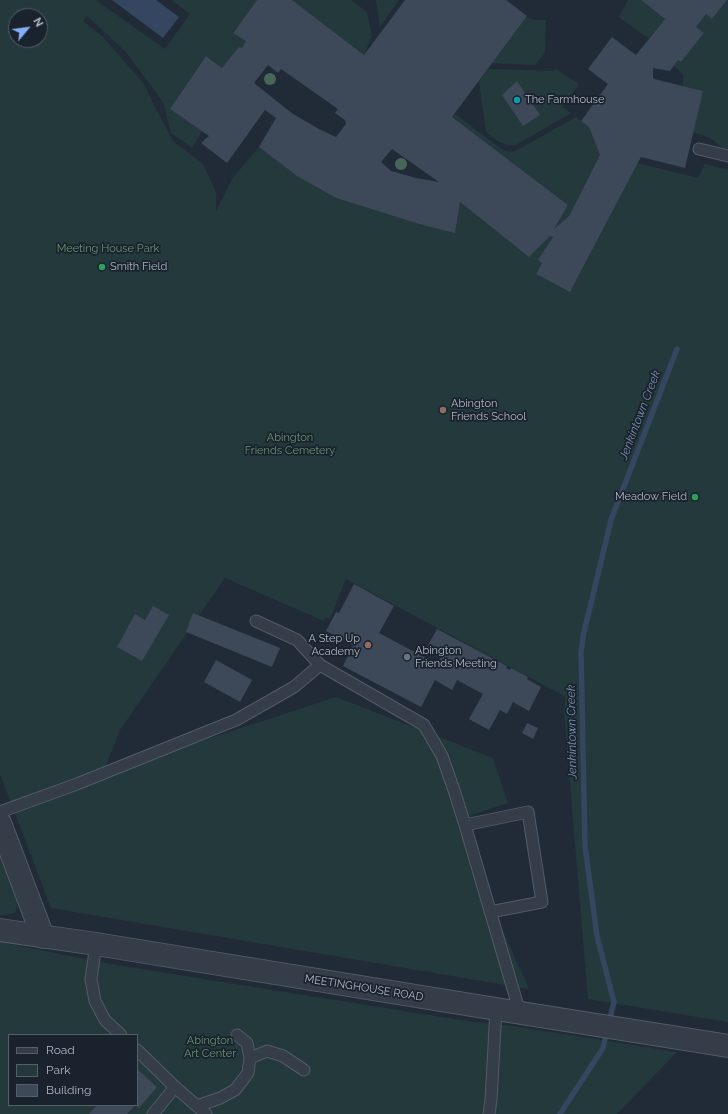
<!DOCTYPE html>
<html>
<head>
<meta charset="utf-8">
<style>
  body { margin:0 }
  #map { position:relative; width:728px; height:1114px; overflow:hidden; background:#212b38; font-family:Raleway,sans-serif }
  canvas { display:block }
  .legend { position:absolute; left:8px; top:1034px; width:130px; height:72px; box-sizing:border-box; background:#1a222d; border:1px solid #565e6a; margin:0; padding:5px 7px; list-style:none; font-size:12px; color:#afb8c5 }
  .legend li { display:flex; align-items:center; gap:8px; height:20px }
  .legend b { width:20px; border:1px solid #565e6a }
  .north { position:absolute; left:8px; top:8px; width:40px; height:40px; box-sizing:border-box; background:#1a222d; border:1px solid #565e6a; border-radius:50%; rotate:61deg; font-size:11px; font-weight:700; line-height:16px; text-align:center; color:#afb8c5 }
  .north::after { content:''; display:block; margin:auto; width:14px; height:18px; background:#84aef6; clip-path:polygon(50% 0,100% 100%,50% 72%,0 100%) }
</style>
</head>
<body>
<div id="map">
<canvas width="728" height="1114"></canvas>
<ul class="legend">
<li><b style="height:5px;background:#353d49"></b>Road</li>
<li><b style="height:11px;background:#24393b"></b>Park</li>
<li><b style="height:11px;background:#3d4958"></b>Building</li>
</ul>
<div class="north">N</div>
</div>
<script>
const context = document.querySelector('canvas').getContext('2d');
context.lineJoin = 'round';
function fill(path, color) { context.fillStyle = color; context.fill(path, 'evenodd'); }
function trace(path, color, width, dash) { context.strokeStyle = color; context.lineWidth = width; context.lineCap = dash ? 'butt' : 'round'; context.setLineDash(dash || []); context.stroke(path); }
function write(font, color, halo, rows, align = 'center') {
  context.font = font + ' Raleway,sans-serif'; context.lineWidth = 3.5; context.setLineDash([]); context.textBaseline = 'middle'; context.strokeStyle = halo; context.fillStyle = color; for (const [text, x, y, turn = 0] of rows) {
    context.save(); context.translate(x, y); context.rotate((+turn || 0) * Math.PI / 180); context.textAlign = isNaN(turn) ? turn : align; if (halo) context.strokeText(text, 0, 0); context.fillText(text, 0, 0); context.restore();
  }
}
fill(new Path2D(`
  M0 0H98L97 1 165 49 190 14 171 0H257L233 32 246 41 242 48 222 68 206 56 170 109 202 131 192 148 171 133 163 102 126 52 87 16 83 21 103 37 144 84 155 107 173 141 203 164 216 192V211L232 179 259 147 297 176 336 198 419 224 455 232 460 202 529 257 550 236 553 237 539 260 542 263 536 274 570 292 638 163 698 178 705 164 728 170V1022L588 999 564 712 566 697 346 579 330 619 325 617 324 621 225 578 120 730 103 773 336 697 493 758 508 803 463 818 488 898 529 989 51 908 0 774ZM16 16H40V40H16Z
  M292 0H351L367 12 372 36 364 55Z
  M376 0H399L380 27Z
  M628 0H641L665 19 649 39 619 17Z
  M727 0H728V152L710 138 693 132 703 91 683 86V74L674 65 678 60 681 62 704 33 696 27 706 14 712 19Z
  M526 17 535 20H546L545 53 535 65 492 63Z
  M488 69 553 71 556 69 579 84 562 107 571 113 516 145C502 147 496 139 486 132L479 81Z
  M455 114 503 150C508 152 512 152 517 150L576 117 589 127 600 155 569 216 554 229 568 205 452 117Z
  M0 852 17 899V907L15 913 0 916Z
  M0 942 110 964 473 1022 513 1026 677 1052 617 1114H0ZM9 1035H137V1105H9Z`), '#24393b');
fill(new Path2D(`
  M112 0H156L179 17 163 38Z`), '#354660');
trace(new Path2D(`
  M609 1022 614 1002 597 936 585 846 581 652 584 632 611 520 677 349
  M560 1114 603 1048 607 1030`), '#354660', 5.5);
fill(new Path2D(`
  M257 0H292L364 55 405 0H506L527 16 452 117 568 205 554 229 569 216 600 155 589 127 581 121 608 84 588 69 612 37 636 55 649 39 665 19 641 0H727L712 19 706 14 696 27 704 33 681 62 678 60 670 71 653 68V77L654 79 703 91 685 168 641 157 570 292 536 274 542 263 538 260 553 237 550 236 529 257 460 202 455 233 419 224 336 198 297 176 259 147 276 118 265 110 227 163 201 143 209 136 170 109 206 56 222 68 239 47 242 48 246 41 233 33ZM268 65 278 73 281 69 338 109 335 113 345 120 346 124 336 137 319 129 293 114 254 83ZM392 149 439 182 416 178 391 171 381 162Z
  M517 81 540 115 523 126 502 95Z
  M354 584 394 606 379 633 437 664 442 655 427 647 437 629 507 666 506 668 510 670 511 668 528 677 527 679 541 687 529 711 513 702 507 714 500 710 489 730 469 719 483 694 457 680 452 690 435 680 421 707 343 666 353 645 326 631 336 612 339 613Z
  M153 606 169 615 142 661 117 647 135 614 145 620Z
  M193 613 280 648 272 667 186 632Z
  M216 660 252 680 240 702 204 682Z
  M527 723 538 728 533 739 522 733Z
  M137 1069 157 1087 139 1108 136 1105H137Z
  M97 1105H135L127 1114H89Z`), '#3d4958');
const service = new Path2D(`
  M699 149 728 156
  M256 621 297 640 320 665
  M0 812 77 784 236 720 294 687 320 665 424 725 442 756 454 790 465 825 520 1013
  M465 825 528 812 542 902 490 912
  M96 944 91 979 95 1001 105 1020 121 1035
  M137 1050 175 1087 206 1114
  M250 1058 267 1051 283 1056 304 1070
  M197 1106 220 1098 235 1090 248 1073 250 1058 247 1043 237 1035
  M153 1114 175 1087
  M489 1114 491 1100 496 1009`);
const minor = new Path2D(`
  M0 823 43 937`);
const tertiary = new Path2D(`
  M0 930 96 944 496 1009 728 1046`);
trace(service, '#525b67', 13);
trace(minor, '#525b67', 24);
trace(tertiary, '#525b67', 24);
trace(service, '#353d49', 11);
trace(minor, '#353d49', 22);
trace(tertiary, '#353d49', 22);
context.fillStyle = '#486658';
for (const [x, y] of [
  [270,79],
  [401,164]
]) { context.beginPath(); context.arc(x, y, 6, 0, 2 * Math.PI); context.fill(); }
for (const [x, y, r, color] of [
  [517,100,4,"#0f9aa8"],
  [102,267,4,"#2e9e5b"],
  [443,410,4,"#8d6e63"],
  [695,497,4,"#2e9e5b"],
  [368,645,4,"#8d6e63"],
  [407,657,4,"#6b7280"]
]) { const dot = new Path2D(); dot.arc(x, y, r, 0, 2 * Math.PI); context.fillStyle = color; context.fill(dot); trace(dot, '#1a222d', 1.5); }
write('11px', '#afb8c5', '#1a222d', [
  ["The Farmhouse",525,100],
  ["Smith Field",110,267],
  ["Abington",451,404],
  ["Friends School",451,417],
  ["Meadow Field",687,497,"right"],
  ["A Step Up",360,639,"right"],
  ["Academy",360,652,"right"],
  ["Abington",415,651],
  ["Friends Meeting",415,664]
], 'left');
write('11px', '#679673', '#1a222d', [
  ["Meeting House Park",108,249],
  ["Abington",290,438],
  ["Friends Cemetery",290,451],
  ["Abington",210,1041],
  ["Art Center",210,1054]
]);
write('11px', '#afb8c5', '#1a222d', [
  ["MEETINGHOUSE ROAD",364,988,9]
]);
write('italic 12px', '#788ead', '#1a222d', [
  ["Jenkintown Creek",640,415,-69],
  ["Jenkintown Creek",572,732,-91]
]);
</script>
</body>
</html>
